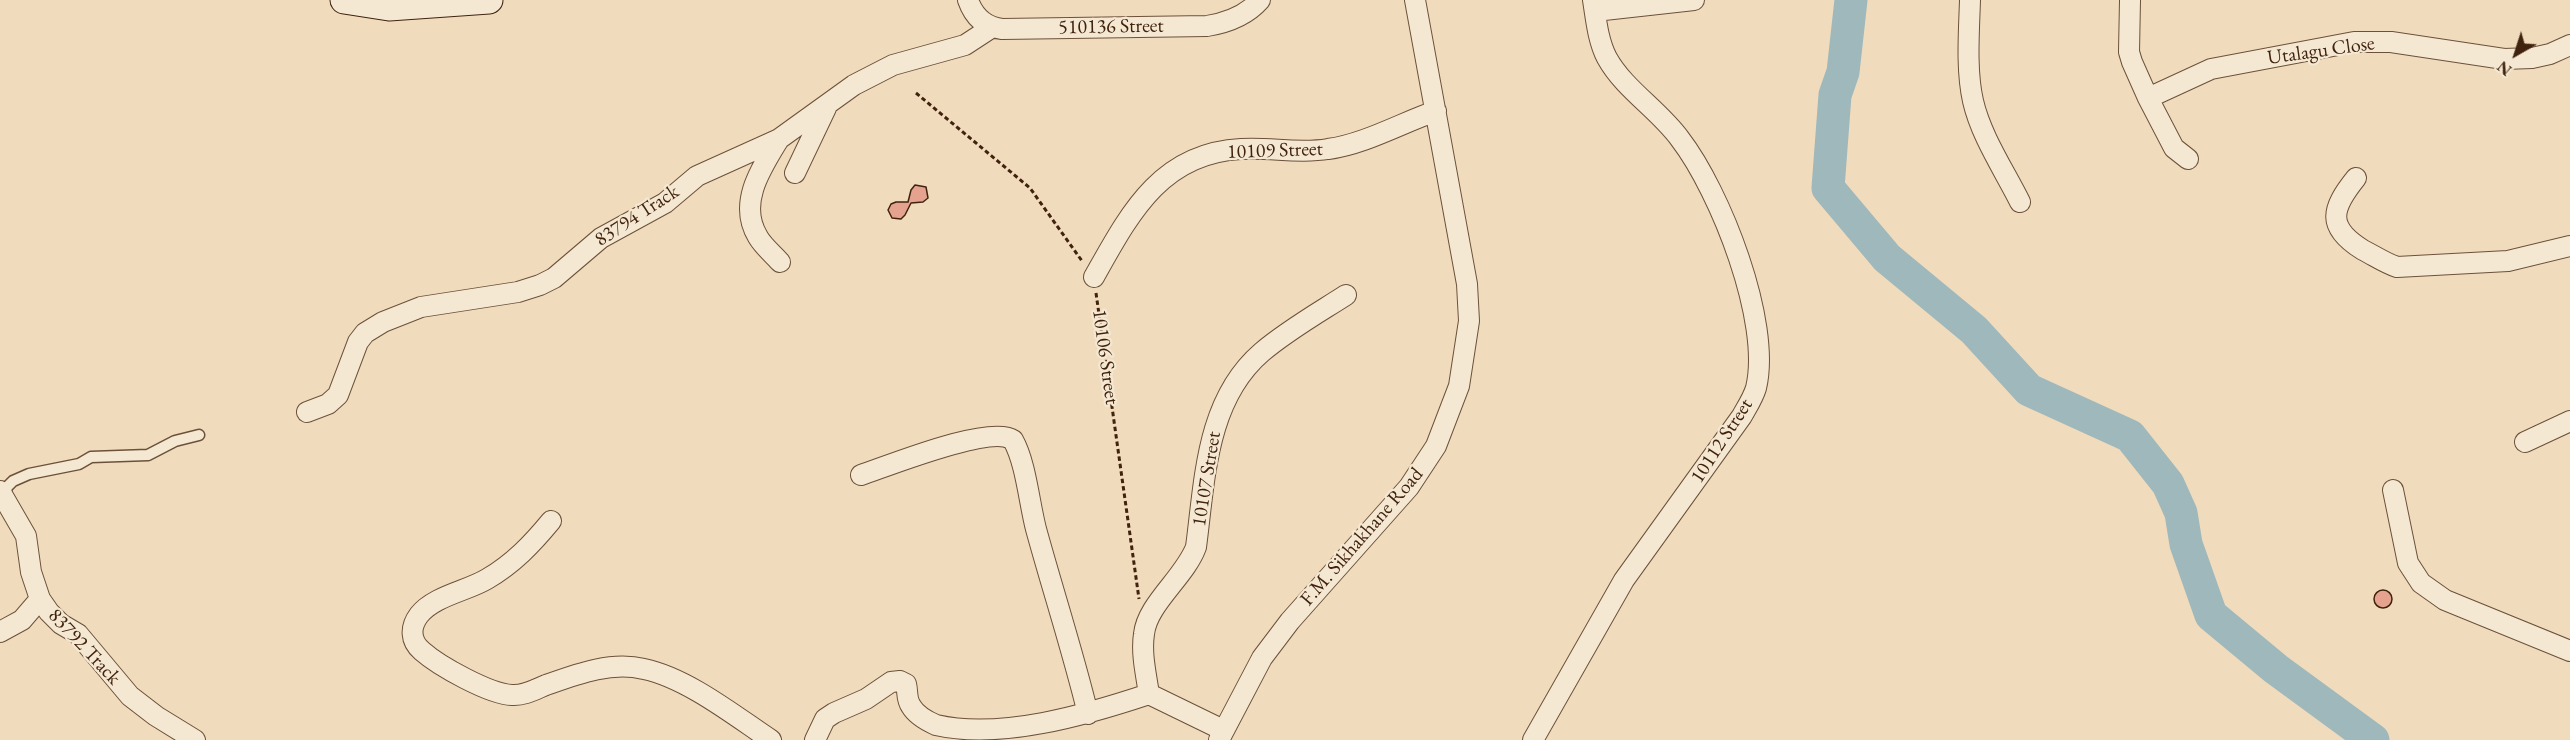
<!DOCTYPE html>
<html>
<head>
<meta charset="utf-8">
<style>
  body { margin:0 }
  #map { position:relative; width:2570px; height:740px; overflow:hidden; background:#f0dbbc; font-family:"EB Garamond",serif }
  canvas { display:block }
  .north { position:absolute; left:2486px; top:24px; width:60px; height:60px; -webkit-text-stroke:4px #f5e8d3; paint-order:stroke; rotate:219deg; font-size:16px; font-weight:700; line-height:24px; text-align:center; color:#40230f }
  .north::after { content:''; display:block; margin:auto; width:21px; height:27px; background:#40230f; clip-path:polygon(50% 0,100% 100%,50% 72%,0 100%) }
</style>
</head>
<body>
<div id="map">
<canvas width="2570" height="740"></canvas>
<div class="north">N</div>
</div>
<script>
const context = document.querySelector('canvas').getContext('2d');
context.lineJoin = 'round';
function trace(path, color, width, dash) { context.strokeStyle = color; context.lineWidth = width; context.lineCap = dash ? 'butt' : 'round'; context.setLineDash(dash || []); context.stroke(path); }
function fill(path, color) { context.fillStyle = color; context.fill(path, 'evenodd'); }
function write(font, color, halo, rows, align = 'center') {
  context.font = font + ' "EB Garamond",serif'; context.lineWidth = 4.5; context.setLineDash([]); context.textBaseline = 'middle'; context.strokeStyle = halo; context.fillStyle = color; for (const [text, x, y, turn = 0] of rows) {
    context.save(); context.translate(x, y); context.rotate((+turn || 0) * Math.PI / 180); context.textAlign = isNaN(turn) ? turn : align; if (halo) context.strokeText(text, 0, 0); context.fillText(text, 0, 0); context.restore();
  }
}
trace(new Path2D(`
  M1851 0 1843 72 1835 95 1828 188 1887 258 1974 330 2029 390 2130 436 2168 484 2181 513 2186 544 2211 615 2276 669 2373 740`), '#9eb8bb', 33);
const building = new Path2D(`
  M915 185 926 187 928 198 923 202 911 203 905 215 901 219 892 218 888 210 891 204 896 202H908L911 190Z
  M2374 599a9 9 0 1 1 18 0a9 9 0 1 1-18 0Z`);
fill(building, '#e5a38f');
trace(building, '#40230f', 1.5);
const lane = new Path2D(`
  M4 499 7 487 13 481 29 474 79 464 91 457 148 455 175 441 199 435`);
const street = new Path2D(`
  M968 0C974 17 985 27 1002 29L1207 26C1226 23 1246 16 1260 0
  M1970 0C1969 32 1966 70 1973 101 1981 136 2004 170 2020 202
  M2130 0 2129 52 2132 62 2148 98 2174 148 2188 159
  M1595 11 1694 0
  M2148 98 2211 69 2354 42H2391L2504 59 2532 58 2550 54 2570 45
  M779 139C762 167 737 203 758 237 763 246 773 254 780 262
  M795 173 826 108
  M2356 178C2331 209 2326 227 2363 250 2375 256 2385 263 2397 267L2508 261 2570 246
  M1094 277C1129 215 1160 153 1241 149 1270 147 1299 154 1328 149 1365 144 1401 123 1436 111
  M307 412 328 404 338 395 358 342 365 333 383 322 421 307 518 292 540 285 554 278 601 238 665 203 697 176 779 139 854 85 893 65 965 45 991 28
  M2525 442 2570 421
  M861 475C888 466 991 424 1013 440 1026 463 1029 502 1036 529 1053 591 1073 652 1088 714
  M2393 490 2408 563 2421 583 2445 600 2570 651
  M0 491 26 536 31 572 40 599 49 612 61 624 78 634 130 696 156 716 195 740
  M551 521C532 544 513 564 487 579 467 591 434 596 419 615 410 627 410 641 422 651 439 666 489 694 512 695 524 696 536 689 546 685 577 674 611 661 644 669 687 678 735 716 771 740
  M0 632 22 620 40 599
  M1223 730 1149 694C1146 674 1141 653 1144 634 1147 604 1185 577 1196 547 1205 479 1206 400 1262 352 1288 330 1318 313 1346 295
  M815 740 825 719 834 713 866 699 891 682 900 681 906 684C908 691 906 699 911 706 916 715 927 721 936 725 1000 740 1086 715 1149 694
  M1219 740 1262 658 1290 621 1409 487 1436 446 1459 386 1469 321 1467 284 1415 0
  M1533 740 1624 580 1742 416C1747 407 1753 398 1756 388 1772 322 1720 191 1680 139 1659 110 1624 89 1607 58 1598 41 1596 19 1593 0`);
const secondary = new Path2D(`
  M344 0 389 7 489 0`);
trace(lane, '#6c513a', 13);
trace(street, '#6c513a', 22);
trace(secondary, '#40230f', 29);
trace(new Path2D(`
  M916 93 1030 188 1082 261
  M1096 293 1139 599`), '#40230f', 3, [4.5, 3]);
trace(lane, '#f5e8d3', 10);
trace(street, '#f5e8d3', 20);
trace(secondary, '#f5e8d3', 27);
write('20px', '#40230f', '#f5e8d3', [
  ["510136 Street",1111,27,-1],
  ["Utalagu Close",2321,51,-8],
  ["10109 Street",1275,151,-2],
  ["83794 Track",637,216,-33],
  ["10106 Street",1105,357,82],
  ["10112 Street",1722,441,-57],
  ["10107 Street",1207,479,-81],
  ["F.M. Sikhakhane Road",1362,537,-49],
  ["83792 Track",84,647,47]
]);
</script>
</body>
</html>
